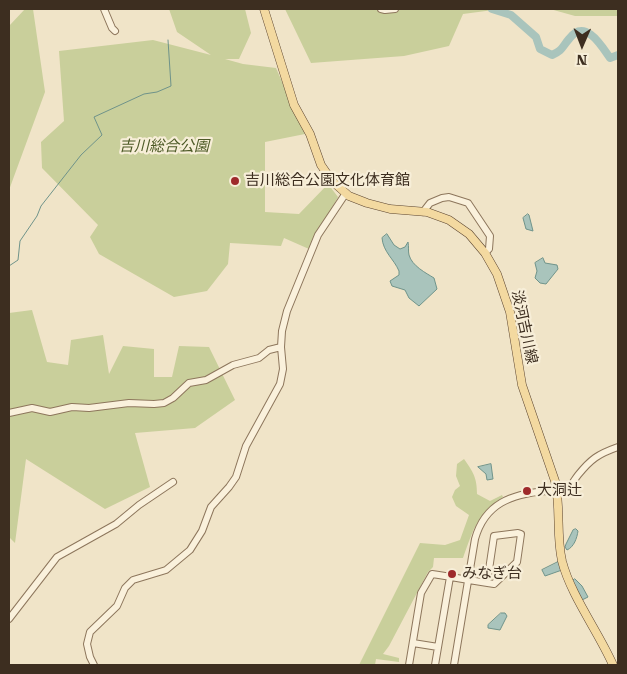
<!DOCTYPE html>
<html>
<head>
<meta charset="utf-8">
<style>
  body { margin:0 }
  #map { position:relative; width:627px; height:674px; overflow:hidden; background:#f0e4c8; font-family:"Roboto Serif",serif }
  canvas { display:block }
  .frame { position:absolute; inset:0; border:10px solid #3d2e20; pointer-events:none }
  .north { position:absolute; left:557px; top:20px; width:50px; height:50px; -webkit-text-stroke:4px #f7eed8; paint-order:stroke; rotate:181deg; font-size:14px; font-weight:700; line-height:20px; text-align:center; color:#3d2e20 }
  .north::after { content:''; display:block; margin:auto; width:18px; height:22px; background:#3d2e20; clip-path:polygon(50% 0,100% 100%,50% 72%,0 100%) }
</style>
</head>
<body>
<div id="map">
<canvas width="627" height="674"></canvas>
<div class="frame"></div>
<div class="north">N</div>
</div>
<script>
const context = document.querySelector('canvas').getContext('2d');
context.lineJoin = 'round';
function fill(path, color) { context.fillStyle = color; context.fill(path, 'evenodd'); }
function trace(path, color, width, dash) { context.strokeStyle = color; context.lineWidth = width; context.lineCap = dash ? 'butt' : 'round'; context.setLineDash(dash || []); context.stroke(path); }
function write(font, color, halo, rows, align = 'center') {
  context.font = font + ' "Roboto Serif","Noto Sans JP",serif'; context.lineWidth = 4.5; context.setLineDash([]); context.textBaseline = 'middle'; context.strokeStyle = halo; context.fillStyle = color; for (const [text, x, y, turn = 0] of rows) {
    context.save(); context.translate(x, y); context.rotate((+turn || 0) * Math.PI / 180); context.textAlign = isNaN(turn) ? turn : align; if (halo) context.strokeText(text, 0, 0); context.fillText(text, 0, 0); context.restore();
  }
}
fill(new Path2D(`
  M25 9H33L45 92 9 190V26Z
  M169 9H245L251 33 239 59H225L243 64 276 68 305 134 265 142V212L299 214 328 184 338 197 309 249 284 238 281 246 230 243 228 264 207 291 174 297 99 254 90 237 98 225 42 168 41 142 64 121 59 51 153 40 211 55 177 32Z
  M285 9H501L463 14 449 46 404 56 311 63Z
  M550 9H618V16H575Z
  M32 310 47 362 68 365 71 340 103 335 109 374 123 346 154 349V377H172L179 346 209 347 235 400 195 428 135 433 150 487 105 509 26 459 15 543 9 537V313Z
  M464 459C473 472 477 477 477 494L490 501 502 495 503 497C476 516 474 528 463 558H434L433 567 428 572 389 646 383 654 399 658V662L376 659 375 665H359L420 543 445 545 460 540 469 515 456 506 452 497 455 490 460 486 456 476 457 464Z`), '#c9cf9b');
const water = new Path2D(`
  M528 214 529 215 533 231 526 229 523 218Z
  M387 234 394 245 400 249 405 247 408 242C409 247 408 251 409 255 412 266 426 273 434 278L437 289 419 306 409 298 405 290 392 286 390 281 399 275V271C394 259 383 252 382 238Z
  M543 258 545 263 557 265 558 269 546 284 540 283 535 278 537 271 535 263Z
  M491 464 493 479 487 480 486 474 478 467Z
  M576 529 578 531C577 538 574 547 567 550L565 547 566 544 573 530Z
  M560 561 562 570 545 576 542 570Z
  M575 579 582 586 588 597 582 600 572 581Z
  M501 613H505L507 616 500 630 488 628V625Z`);
fill(water, '#a9c4bc');
trace(water, '#6f938a', 1);
trace(new Path2D(`
  M9 266 18 260 20 241 37 216 41 206 81 155 102 135 94 117 144 94 157 92 171 86 168 40`), '#6f938a', 1);
trace(new Path2D(`
  M492 9 511 15 536 37 540 49 552 55C563 50 562 47 569 39 585 18 601 45 610 58L618 55`), '#a9c4bc', 8);
const minor = new Path2D(`
  M104 9 112 28 115 31
  M381 9 385 10 395 9
  M423 212 430 203 442 198 449 197 468 203 490 236 489 249 485 253
  M9 413 32 408 50 412 72 407 89 408 129 403 154 404 164 403 173 398 189 383 206 380 233 365 259 358 269 350 281 347
  M9 619 57 557 116 524 139 505 173 482
  M413 643 438 647
  M94 665 90 657 87 644 90 632 117 606 125 588 133 580 166 570 190 550 202 531 211 507 229 487 236 477 246 446 280 384 283 369 281 347 282 331 287 311 318 235 346 193
  M409 665 421 593 432 574C452 577 473 581 494 584L517 562 521 534 518 533 494 536 487 583
  M435 665 450 577
  M454 665 475 539C485 503 512 494 546 491 552 491 561 493 566 490 571 487 574 480 578 475 591 459 598 454 618 447`);
const major = new Path2D(`
  M264 9 294 105 310 134 321 165 332 181 349 196 367 203 390 209 427 212 449 220 469 234 485 253 497 274 510 312 522 385 555 481C561 507 556 535 562 561 571 596 598 631 613 665`);
trace(minor, '#8d765c', 8);
trace(major, '#5b4430', 9);
trace(minor, '#faf1dc', 6);
trace(major, '#f3d9a0', 8);
for (const [x, y, r, color] of [
  [235,181,5,"#9e2a2b"],
  [527,491,5,"#9e2a2b"],
  [452,574,5,"#9e2a2b"]
]) { const dot = new Path2D(); dot.arc(x, y, r, 0, 2 * Math.PI); context.fillStyle = color; context.fill(dot); trace(dot, '#f7eed8', 2); }
write('italic 15px', '#4d5a26', '#f7eed8', [
  ["吉川総合公園",164,147]
]);
write('15px', '#3d2e20', '#f7eed8', [
  ["吉川総合公園文化体育館",245,181],
  ["大洞辻",537,491],
  ["みなぎ台",462,574]
], 'left');
write('15px', '#3d2e20', '#f7eed8', [
  ["淡河吉川線",524,327,78]
]);
</script>
</body>
</html>
